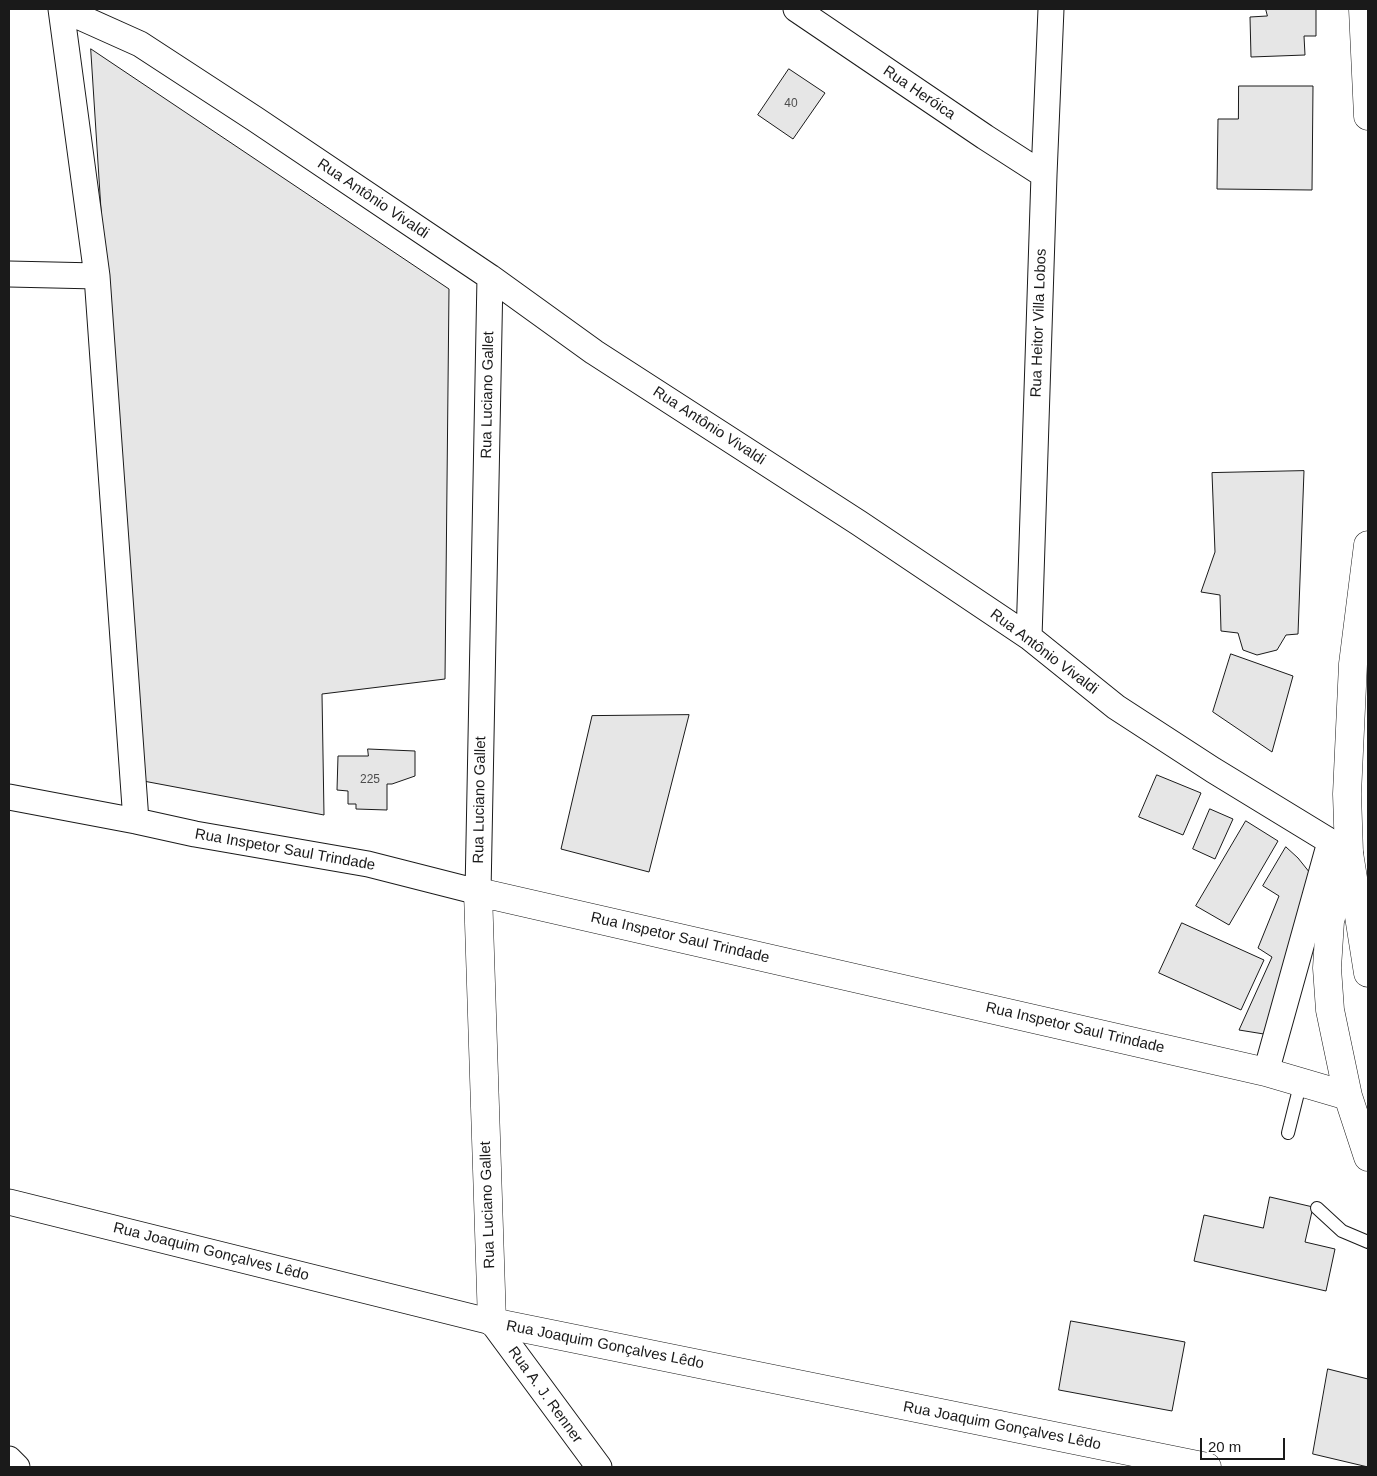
<!DOCTYPE html>
<html>
<head>
<meta charset="utf-8">
<style>
  body { margin:0 }
  #map { position:relative; width:1377px; height:1476px; overflow:hidden; background:#fff; font-family:Helvetica,sans-serif }
  canvas { display:block }
  .frame { position:absolute; inset:0; border:10px solid #1a1a1a; pointer-events:none }
  .scale { position:absolute; left:1200px; top:1438px; width:85px; height:22px; box-sizing:border-box; border:2px solid #1a1a1a; border-top:0; padding-left:6px; font-size:15px; line-height:18px; white-space:nowrap; color:#1a1a1a; -webkit-text-stroke:4px #fff; paint-order:stroke }
</style>
</head>
<body>
<div id="map">
<canvas width="1377" height="1476"></canvas>
<div class="frame"></div>
<div class="scale">20 m</div>
</div>
<script>
const context = document.querySelector('canvas').getContext('2d');
context.lineJoin = 'round';
function fill(path, color) { context.fillStyle = color; context.fill(path, 'evenodd'); }
function trace(path, color, width, dash) { context.strokeStyle = color; context.lineWidth = width; context.lineCap = dash ? 'butt' : 'round'; context.setLineDash(dash || []); context.stroke(path); }
function write(font, color, halo, rows, align = 'center') {
  context.font = font + ' Helvetica,sans-serif'; context.lineWidth = 4; context.setLineDash([]); context.textBaseline = 'middle'; context.strokeStyle = halo; context.fillStyle = color; for (const [text, x, y, turn = 0] of rows) {
    context.save(); context.translate(x, y); context.rotate((+turn || 0) * Math.PI / 180); context.textAlign = isNaN(turn) ? turn : align; if (halo) context.strokeText(text, 0, 0); context.fillText(text, 0, 0); context.restore();
  }
}
const building = new Path2D(`
  M1266 9H1316V36H1304L1305 55 1251 57 1250 17 1267 16Z
  M91 49 449 289 445 679 322 694 324 815 138 780Z
  M789 69 825 93 793 139 758 115Z
  M1239 86H1313L1312 190 1217 189 1218 119H1238Z
  M1304 471 1298 634 1286 635 1277 650 1257 655 1243 650 1238 633 1221 631 1220 595 1201 592 1215 552 1212 473Z
  M1231 654 1293 676 1272 752 1213 712Z
  M689 715 649 872 561 849 592 716Z
  M368 749 415 751V776L392 784H387V810L356 809V804H348V791L337 790 338 756H368Z
  M1157 775 1201 793 1183 835 1139 817Z
  M1210 809 1233 819 1215 859 1193 849Z
  M1246 821 1278 841 1229 925 1196 906Z
  M1286 847 1298 858 1310 873 1270 1035 1239 1030 1272 957 1258 948 1279 896 1263 886Z
  M1182 923 1264 960 1241 1010 1159 973Z
  M1270 1197 1313 1207 1305 1242 1335 1249 1326 1291 1194 1261 1204 1215 1263 1228Z
  M1071 1321 1185 1342 1172 1411 1059 1390Z
  M1328 1369 1368 1379V1467L1313 1454Z`);
fill(building, '#e6e6e6');
trace(building, '#1a1a1a', 1);
const lane = new Path2D(`
  M1288 1133 1301 1081
  M1317 1208 1342 1231 1368 1242`);
const street = new Path2D(`
  M61 9 97 276 136 821
  M62 9 140 44 255 119 490 277 594 352 859 523 1029 637 1116 707 1213 770 1349 853
  M796 9 985 137 1044 175
  M9 274 97 276
  M1029 637 1044 175 1051 9
  M9 797 136 821 195 834 368 864 478 892 490 277
  M1266 1072 1330 842
  M9 1202 492 1322 599 1467
  M9 1459 17 1467`);
const secondary = new Path2D(`
  M1349 853 1330 921 1327 968 1330 1010 1348 1096 1368 1157
  M1207 1467 492 1322 478 892 1266 1072 1348 1096`);
const primary = new Path2D(`
  M1363 9 1368 116
  M1368 545 1353 664 1347 794 1349 853 1368 973`);
trace(lane, '#1a1a1a', 14);
trace(street, '#1a1a1a', 27);
trace(secondary, '#1a1a1a', 29);
trace(primary, '#1a1a1a', 29);
trace(lane, '#fff', 12);
trace(street, '#fff', 25);
trace(secondary, '#fff', 28);
trace(primary, '#fff', 28);
write('12px', '#4d4d4d', null, [
  ["40",791,104],
  ["225",370,780]
]);
write('15px', '#1a1a1a', '#fff', [
  ["Rua Heróica",919,93,34],
  ["Rua Antônio Vivaldi",373,199,34],
  ["Rua Heitor Villa Lobos",1039,323,-88],
  ["Rua Luciano Gallet",488,395,-89],
  ["Rua Antônio Vivaldi",709,426,33],
  ["Rua Antônio Vivaldi",1044,652,37],
  ["Rua Luciano Gallet",480,800,-89],
  ["Rua Inspetor Saul Trindade",285,850,10],
  ["Rua Inspetor Saul Trindade",680,938,13],
  ["Rua Inspetor Saul Trindade",1075,1028,13],
  ["Rua Luciano Gallet",488,1205,-92],
  ["Rua Joaquim Gonçalves Lêdo",211,1252,14],
  ["Rua Joaquim Gonçalves Lêdo",605,1345,11],
  ["Rua A. J. Renner",545,1395,54],
  ["Rua Joaquim Gonçalves Lêdo",1002,1426,11]
]);
</script>
</body>
</html>
